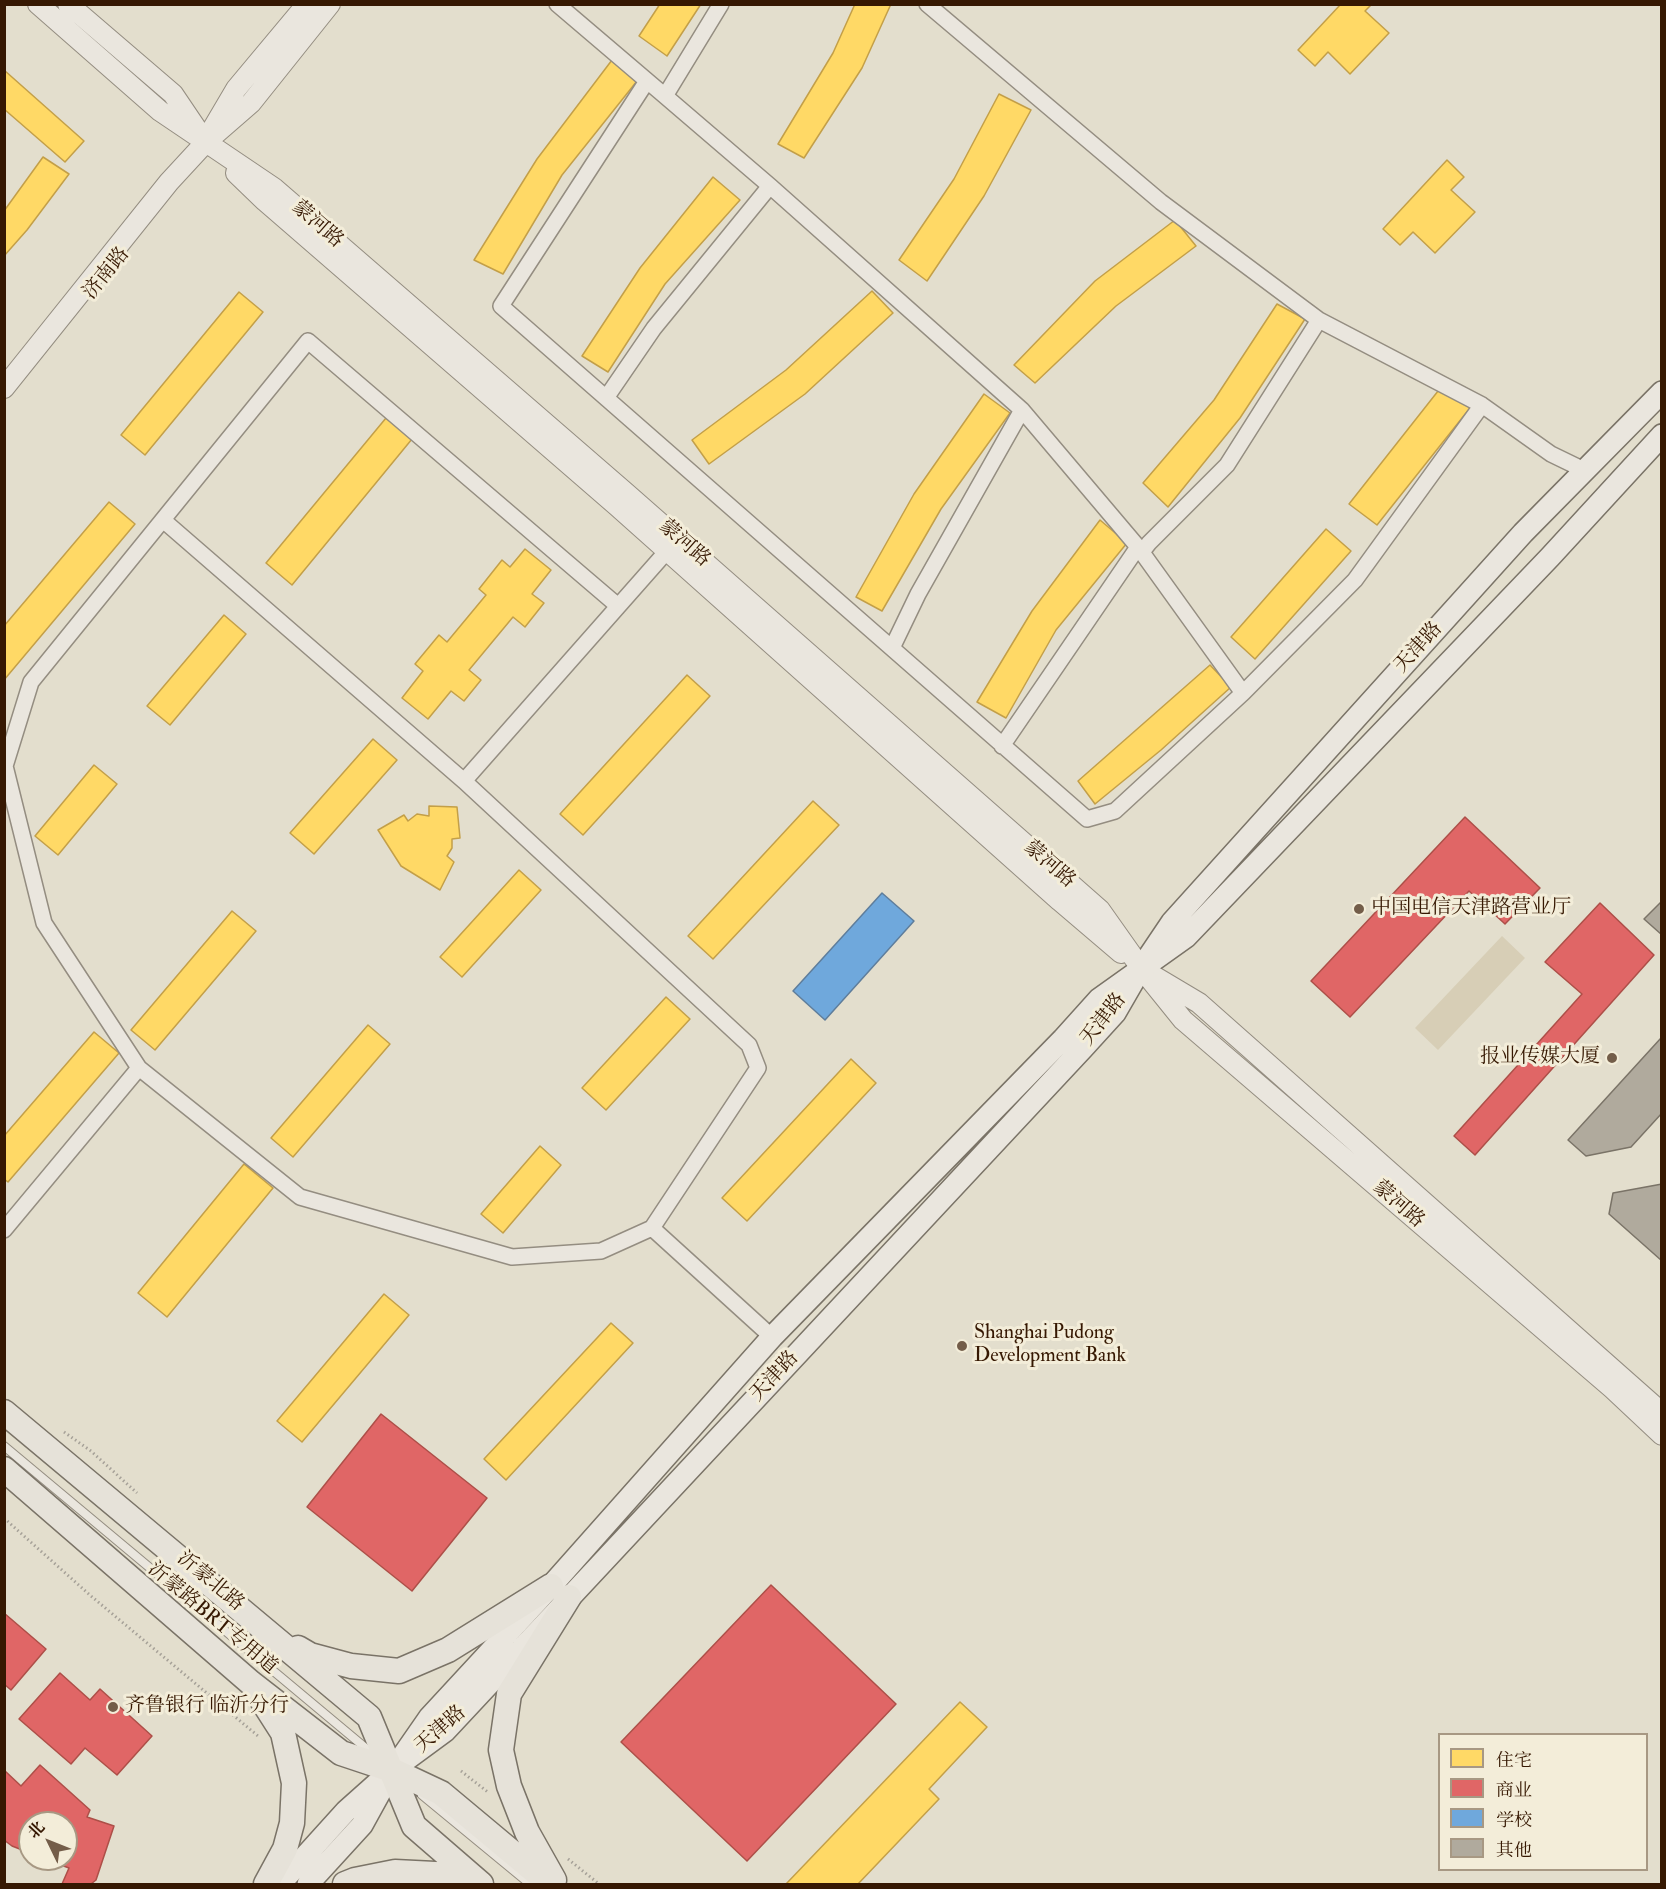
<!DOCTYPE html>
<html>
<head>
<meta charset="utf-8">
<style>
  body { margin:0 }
  #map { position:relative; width:1666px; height:1889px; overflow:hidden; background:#e3decd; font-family:"IM FELL Double Pica","Noto Serif SC",serif }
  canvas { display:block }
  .frame { position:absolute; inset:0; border:6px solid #361802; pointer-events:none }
  .legend { position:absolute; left:1438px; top:1733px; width:210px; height:138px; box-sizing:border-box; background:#f3edd9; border:2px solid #a79883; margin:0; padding:8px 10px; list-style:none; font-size:18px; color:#361802 }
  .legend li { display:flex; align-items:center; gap:12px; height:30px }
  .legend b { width:30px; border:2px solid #a79883 }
  .north { position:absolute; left:18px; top:1811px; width:60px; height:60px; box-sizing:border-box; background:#f3edd9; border:2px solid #a79883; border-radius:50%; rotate:313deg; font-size:16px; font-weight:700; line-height:24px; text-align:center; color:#361802 }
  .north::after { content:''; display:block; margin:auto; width:21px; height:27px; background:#735d49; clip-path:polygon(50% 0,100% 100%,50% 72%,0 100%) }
</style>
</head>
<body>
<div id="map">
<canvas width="1666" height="1889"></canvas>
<div class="frame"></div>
<ul class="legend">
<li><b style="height:16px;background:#ffd966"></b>住宅</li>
<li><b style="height:16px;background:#e06666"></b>商业</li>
<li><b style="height:16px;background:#6fa8dc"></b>学校</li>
<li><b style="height:16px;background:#b0aa9d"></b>其他</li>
</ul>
<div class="north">北</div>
</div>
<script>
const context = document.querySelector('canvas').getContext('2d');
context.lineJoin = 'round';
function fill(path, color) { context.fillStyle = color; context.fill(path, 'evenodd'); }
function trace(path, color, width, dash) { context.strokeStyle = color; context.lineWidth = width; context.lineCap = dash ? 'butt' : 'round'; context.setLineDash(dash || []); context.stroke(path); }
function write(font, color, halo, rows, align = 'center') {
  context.font = font + ' "IM FELL Double Pica","Noto Serif SC",serif'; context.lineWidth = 6; context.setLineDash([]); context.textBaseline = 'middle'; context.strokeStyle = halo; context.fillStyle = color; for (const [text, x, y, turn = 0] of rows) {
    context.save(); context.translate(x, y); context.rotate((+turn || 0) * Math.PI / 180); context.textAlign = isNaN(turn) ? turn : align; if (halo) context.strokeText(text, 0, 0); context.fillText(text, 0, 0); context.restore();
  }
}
fill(new Path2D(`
  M1502 936 1525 958 1438 1050 1415 1028Z`), '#d7ceb6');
const homes = new Path2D(`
  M660 4H701L667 56 639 36Z
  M855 4H891L862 68 804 158 778 144 833 53Z
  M1341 4H1372L1365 11 1389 33 1350 74 1328 52 1315 66 1298 50Z
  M612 60 637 81 562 175 503 274 474 260 537 159Z
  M4 70 84 141 65 162 4 109Z
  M999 94 1031 110 984 196 927 281 899 260 954 179Z
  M43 157 69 174 27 230 4 256V211Z
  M1447 160 1464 177 1451 190 1475 212 1435 253 1413 232 1400 245 1383 229Z
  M713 177 740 200 665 284 608 372 582 356 640 268Z
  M1175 220 1196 246 1116 306 1035 383 1014 365 1095 281Z
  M872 291 893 313 805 394 709 464 692 440 786 370Z
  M239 292 263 312 145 455 121 435Z
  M1277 304 1305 319 1240 418 1168 507 1143 483 1214 400Z
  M1442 386 1470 408 1377 525 1349 504Z
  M984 394 1010 413 941 509 882 611 856 597 914 494Z
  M386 418 412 439 292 585 266 563Z
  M109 502 135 524 4 680V626Z
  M1100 520 1127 543 1056 630 1006 718 977 702 1032 611Z
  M1326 529 1351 551 1255 659 1231 637Z
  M525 549 551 570 532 594 544 603 525 627 513 617 469 670 481 680 464 701 451 691 428 719 402 698 423 671 415 664 439 635 447 642 486 595 479 589 502 560 510 567Z
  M224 615 246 634 170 725 147 706Z
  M1210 665 1231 687 1161 750 1095 804 1078 781Z
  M687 675 710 696 583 835 560 814Z
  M373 739 397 760 314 854 290 833Z
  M94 765 117 784 58 855 35 836Z
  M813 801 839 825 713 959 688 936Z
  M429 806 457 807 460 838 452 839V848L447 856 454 862 440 890 401 866 378 830 404 815 408 821 417 814 429 816Z
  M519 870 541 890 462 977 440 957Z
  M232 911 256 931 155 1050 131 1030Z
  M666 997 690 1019 606 1110 582 1088Z
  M368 1025 390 1044 293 1157 271 1138Z
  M94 1032 119 1053 8 1182 4 1179V1136Z
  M851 1059 876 1083 747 1221 722 1198Z
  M540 1146 561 1165 503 1233 481 1214Z
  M244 1164 273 1188 167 1317 138 1293Z
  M384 1294 409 1315 302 1442 277 1421Z
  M611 1323 633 1343 506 1480 484 1459Z
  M960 1702 987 1727 929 1789 939 1799 858 1884H786Z`);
fill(homes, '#ffd966');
trace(homes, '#c39f48', 1.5);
const shops = new Path2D(`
  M1465 817 1540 888 1505 924 1469 891 1350 1017 1311 981Z
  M1600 903 1654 955 1475 1155 1454 1136 1582 994 1545 962Z
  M381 1414 487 1498 412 1591 307 1507Z
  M771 1585 896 1704 747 1861 621 1742Z
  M4 1613 46 1649 11 1690 4 1684Z
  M60 1673 90 1700 100 1689 152 1736 117 1775 85 1748 71 1764 19 1719Z
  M40 1765 90 1810 87 1817 114 1826 96 1880 91 1884H62L69 1868 45 1859H66V1823H30V1853L12 1846 4 1840V1770L21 1786Z`);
fill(shops, '#e06666');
trace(shops, '#ad4f48', 1.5);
const schools = new Path2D(`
  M882 893 914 921 825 1020 793 991Z`);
fill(schools, '#6fa8dc');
trace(schools, '#5e7d9b', 1.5);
const building = new Path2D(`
  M1662 901V935L1644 919Z
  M1661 1038 1662 1113 1631 1147 1586 1156 1568 1140Z
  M1662 1184V1261L1609 1214 1613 1193Z`);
fill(building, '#b0aa9d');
trace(building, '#7a7367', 1.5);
const service = new Path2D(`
  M4 1446 374 1755
  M422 1795 530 1884`);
const minor = new Path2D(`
  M557 4 665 96
  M721 4 665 96 770 186 1022 410 1138 547 1243 693 1355 580 1482 405
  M927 4 1161 202 1319 320 1482 405 1551 454 1584 470
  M647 81 501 306 1087 819 1115 811 1243 693
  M606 398 654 328 770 186
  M163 520 464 781 749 1045 758 1068 652 1228 601 1251 512 1257 300 1197 139 1068 44 923 5 766 31 682 308 341 618 606
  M1142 552 1149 543 1227 465 1319 320
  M892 648 918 594 1022 410
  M1002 746 1138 547
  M464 781 667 551
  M652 1228 772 1337
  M4 1230 139 1068`);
const tertiary = new Path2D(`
  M38 4 160 111 274 188 626 493 1100 910 1141 968 1183 1020 1613 1389 1662 1435
  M68 4 173 94 200 134
  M213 128 236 89 307 4
  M236 173 265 201 617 506 1060 901 1121 953
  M4 388 169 182 205 143 251 103 330 4
  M1152 975 1199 1003 1662 1413`);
const secondary = new Path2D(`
  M404 1754 429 1718 551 1586 772 1337 1063 1039 1099 999 1186 937 1550 557 1662 435
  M280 1884 346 1811 392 1770 445 1731 1083 1048 1115 1013 1141 968 1172 922 1523 533 1662 392
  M308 1884 362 1825 384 1785`);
const primary = new Path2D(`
  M4 1412 369 1717 414 1826 481 1884
  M4 1469 251 1683 341 1753 392 1770 441 1793 550 1884
  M298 1648 310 1655 351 1666 399 1671 448 1650 551 1586
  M260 1697 283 1733 294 1783 292 1823 285 1849 266 1884
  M554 1880 527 1832 509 1786 501 1750 509 1694 569 1597
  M345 1884 355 1880 395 1872 455 1875 473 1884`);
trace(service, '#948d81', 10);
trace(minor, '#948d81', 18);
trace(tertiary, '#948d81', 22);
trace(secondary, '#7a7367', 24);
trace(primary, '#7a7367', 27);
trace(new Path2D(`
  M64 1432 91 1451 137 1493
  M4 1518 91 1596 258 1736
  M461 1771 489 1793
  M568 1859 599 1884`), '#a6a198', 3, [1.5, 3]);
trace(service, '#eae6de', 8);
trace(minor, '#eae6de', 15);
trace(tertiary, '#eae6de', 20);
trace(secondary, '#eae6de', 21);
trace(primary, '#e6e2d9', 24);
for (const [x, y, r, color] of [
  [1359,909,6,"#735d49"],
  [1612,1058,6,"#735d49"],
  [962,1346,6,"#735d49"],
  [113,1707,6,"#735d49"]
]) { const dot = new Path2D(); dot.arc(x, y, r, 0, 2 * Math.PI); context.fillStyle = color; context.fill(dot); trace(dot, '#f3edd9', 2); }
write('20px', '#361802', '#f3edd9', [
  ["蒙河路",317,225,41],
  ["济南路",107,274,-51],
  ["蒙河路",684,544,41],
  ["天津路",1419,648,-48],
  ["蒙河路",1049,865,41],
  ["天津路",1104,1020,-52],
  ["蒙河路",1398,1205,41],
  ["天津路",775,1377,-47],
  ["沂蒙北路",210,1582,40],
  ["沂蒙路BRT专用道",212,1619,40],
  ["天津路",441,1730,-41]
]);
write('20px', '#361802', '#f3edd9', [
  ["中国电信天津路营业厅",1371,909],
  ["报业传媒大厦",1600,1058,"right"],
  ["Shanghai Pudong",974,1334],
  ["Development Bank",974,1357],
  ["齐鲁银行 临沂分行",125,1707]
], 'left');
</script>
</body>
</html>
